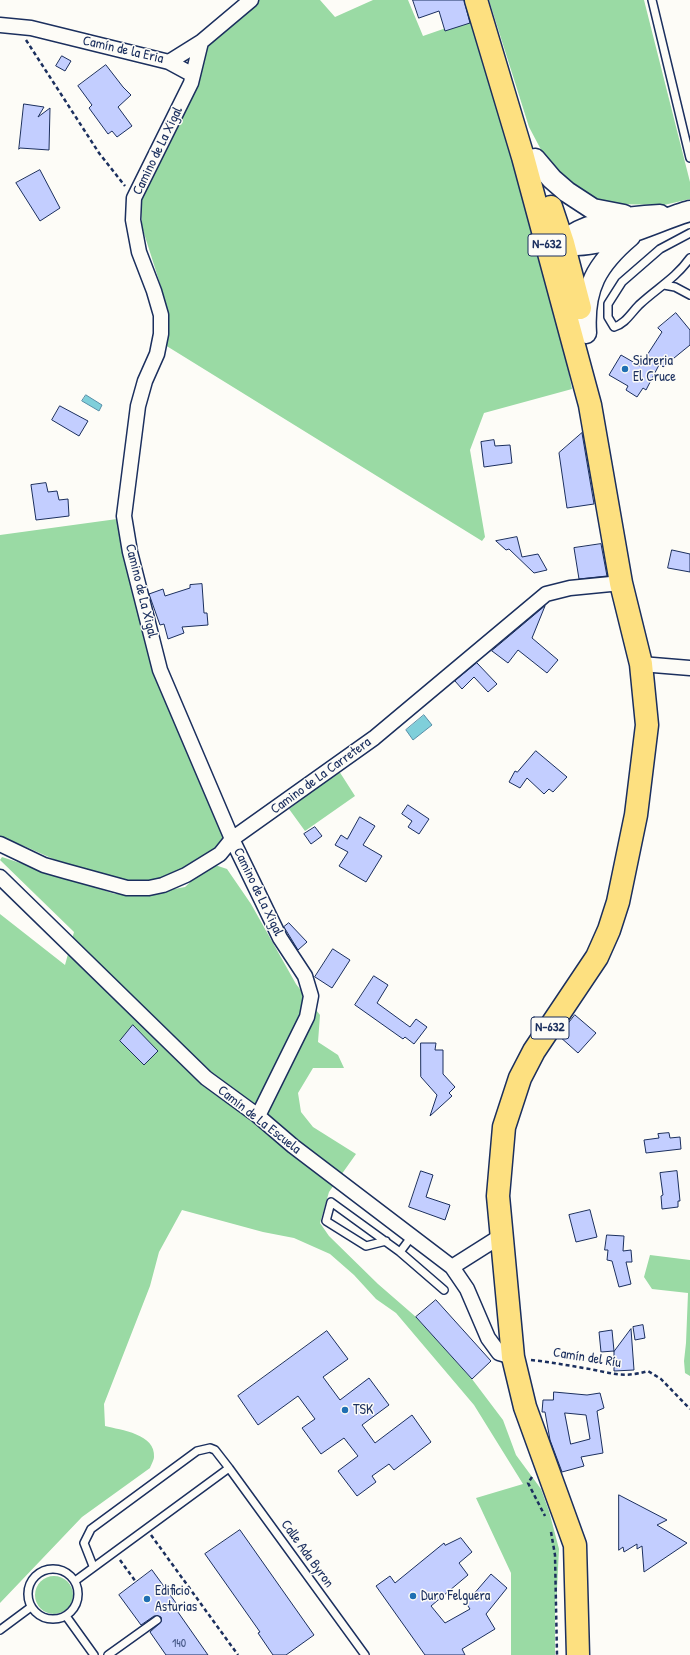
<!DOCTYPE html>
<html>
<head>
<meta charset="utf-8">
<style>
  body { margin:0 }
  canvas { display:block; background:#fdfcf7 }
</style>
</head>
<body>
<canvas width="690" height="1655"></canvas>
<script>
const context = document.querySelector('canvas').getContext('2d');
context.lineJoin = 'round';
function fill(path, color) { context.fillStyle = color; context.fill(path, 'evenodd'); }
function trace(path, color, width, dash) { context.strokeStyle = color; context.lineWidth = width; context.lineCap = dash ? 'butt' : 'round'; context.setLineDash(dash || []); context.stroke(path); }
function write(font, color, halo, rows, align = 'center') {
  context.font = font + ' "Patrick Hand",sans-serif'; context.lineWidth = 3; context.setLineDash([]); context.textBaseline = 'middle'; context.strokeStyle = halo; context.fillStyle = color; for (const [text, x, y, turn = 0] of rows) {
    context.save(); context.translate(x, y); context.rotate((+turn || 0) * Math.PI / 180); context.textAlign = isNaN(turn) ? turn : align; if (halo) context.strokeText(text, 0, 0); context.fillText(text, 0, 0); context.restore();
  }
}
fill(new Path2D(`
  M256 0H320L335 17 373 0H408L423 36 472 19 561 335 572 389 484 413 470 450 485 537 482 541 165 345 167 319 162 290 142 227 141 201 207 45Z
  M489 0H644L690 182V199L664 205 615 204 592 199 569 185 547 161 529 127Z
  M117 519 150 657 224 835 217 852 175 874 147 885 78 870 24 846 0 838V535Z
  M339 771 355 796 305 831 289 809Z
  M2 857 115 894 153 893 185 887 199 874 215 865 227 869 251 904 296 984 320 1015 318 1042 338 1055 344 1068H313L298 1093 301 1112 313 1127 356 1154 329 1192 320 1223 329 1236 378 1284 416 1317 472 1379 503 1420 516 1455 541 1489 549 1511 559 1549 556 1610 555 1584V1655H511V1573L476 1498 523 1484 474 1405 396 1313 376 1299 354 1275 330 1254 294 1238 263 1232 182 1210 159 1252 150 1286 104 1404 105 1426C121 1430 156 1434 154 1457 154 1460 151 1465 150 1468L82 1517 0 1603V914L65 965 74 932 0 860ZM133 1025 144 1065 120 1041Z
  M650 1255 690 1260V1376L685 1373 684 1361 686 1343 688 1293 652 1289 644 1277Z
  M35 1595a19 19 0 1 1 38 0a19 19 0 1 1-38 0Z`), '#9adaa4');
const water = new Path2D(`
  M86 395 102 405 99 411 82 401Z
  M424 715 432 725 413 740 406 730Z`);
fill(water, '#7fcfda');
trace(water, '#578fa8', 1);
const building = new Path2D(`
  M413 0H464L470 23 445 31 439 11 419 18Z
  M62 56 71 61 65 71 56 66Z
  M106 65 123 87 131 95 118 107 132 126 117 137 112 131 108 134 89 108 92 105 78 86Z
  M24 104 44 107 38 117 50 108 49 150 20 148 19 149Z
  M40 170 60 208 40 221 16 183Z
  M676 313 690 330V345L663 367 660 363 646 390 643 388 637 397 626 390 628 386 609 375 621 355 640 366 662 332 658 328Z
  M60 406 88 421 79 436 52 420Z
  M582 433 594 504 567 508 559 453Z
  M494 440 495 446 510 445 512 463 484 467 481 442Z
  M46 483 48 492 57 491 59 500 68 499 69 516 36 520 31 485Z
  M517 537 522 557 538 554 547 570 534 573 509 549 506 550 496 541Z
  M601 544 607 576 579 579 574 548Z
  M672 550 690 554V572L668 568Z
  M202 584 204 613H207L208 625 182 627 184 633 168 639 164 624 160 625 149 594 163 589 165 596 190 588V585Z
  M545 606 532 638 558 660 547 673 518 650 508 663 492 651Z
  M477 663 497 684 488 692 474 677 462 689 455 681Z
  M536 751 567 777 553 792 549 789 544 794 527 778 520 788 509 782 515 771 517 772Z
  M408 805 429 819 419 834 408 827 412 821 402 814Z
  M360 817 375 826 363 845 382 856 366 882 339 866 348 852 335 845 341 835 347 839Z
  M315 827 322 836 311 844 304 834Z
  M289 923 307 942 298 950 284 927Z
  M333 949 350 960 332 988 315 977Z
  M374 976 388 985 377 1003 410 1027 416 1019 427 1027 414 1044 405 1037 403 1039 355 1005Z
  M575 1015 596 1033 578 1053 559 1036Z
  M133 1025 158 1051 144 1065 120 1041Z
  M421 1043H436L435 1050H443V1074L455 1087 449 1093 452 1096 430 1116 437 1095 421 1077Z
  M669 1133 670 1138 680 1137 681 1149 646 1153 644 1140 659 1138 658 1134Z
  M421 1171 433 1175 426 1197 450 1205 445 1220 409 1207Z
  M677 1171 680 1201H678V1207L662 1209 661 1196 663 1195 660 1173Z
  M590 1210 597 1237 576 1242 569 1215Z
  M607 1235 624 1236 623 1251 631 1250 632 1262H626L631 1284 619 1287 612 1261 607 1260 608 1250H605Z
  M436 1300 491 1361 472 1379 416 1317Z
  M643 1325 645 1338 635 1340 633 1327Z
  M631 1329 634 1370 614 1371V1351L601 1352 599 1332 612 1330 614 1351Z
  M327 1331 348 1359 323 1377 340 1400 369 1378 389 1405 362 1425 375 1443 412 1415 431 1442 394 1470 389 1464 372 1476 376 1482 357 1496 338 1471 358 1456 344 1438 321 1454 302 1428 315 1419 298 1396 258 1425 238 1396Z
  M554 1392 587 1395 600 1393 604 1408 597 1411 603 1453 581 1457 584 1466 562 1472 550 1440 545 1412H542L543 1400H553ZM565 1413 586 1415 590 1439 571 1444Z
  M619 1495 667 1520 657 1525 687 1543 644 1572 642 1546 637 1549V1544L624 1552 623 1547 619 1550Z
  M240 1530 314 1635 286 1655H273L258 1633 260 1632 205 1554Z
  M461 1538 472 1552 459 1563 468 1575 431 1606 445 1623 470 1609 466 1603 491 1574 507 1588 486 1614 495 1629 462 1649 465 1655H425L376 1586 390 1576 395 1583 444 1543 445 1545Z
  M152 1570 176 1603 173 1605 208 1655H166L150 1632 161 1622V1617L154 1616 141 1625 119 1595Z`);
fill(building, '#c3ceff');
trace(building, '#1b2f5e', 1);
const lane = new Path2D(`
  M652 0 690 158
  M690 233 660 249 622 282 608 304V317L614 327C625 324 631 313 639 305 657 288 675 279 690 258
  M664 285 675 287 690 295
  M412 1236 400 1252 444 1290
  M386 1241 366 1246 326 1221 331 1202 400 1252
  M93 1566 84 1543 91 1529 197 1451 210 1448 215 1450 229 1468 365 1655
  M28 1594a25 25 0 1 1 50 0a25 25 0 1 1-50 0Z
  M75 1581 229 1468
  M66 1616 94 1655
  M0 1630 31 1607
  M108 1655 157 1620`);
const street = new Path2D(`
  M0 25 31 28 169 62 201 42 251 0
  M201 42 191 83 134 198 133 220 139 252 154 291 161 315V334L157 354 145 381 138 406 124 516 130 552 160 670 232 839 280 938 305 976 311 996 307 1017 258 1116
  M169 62 193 75
  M641 664 690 668
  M0 844 44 865 65 871 127 888H149L163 885 186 875 220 854 232 839 374 738 546 594 570 588 621 583
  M0 877 206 1078 258 1116 293 1146 452 1267 467 1289 488 1338 499 1353 513 1357
  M452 1267 501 1236`);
const secondary = new Path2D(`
  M535 159 552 179 567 192 593 209 624 215
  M552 231C555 235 559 240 563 242 587 256 662 218 690 211
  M561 248C570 222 636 216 660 215
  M586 333C583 288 597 264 630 236`);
const highway = new Path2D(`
  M476 0 523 157 590 405 621 583 641 664 647 725 636 815 618 902 609 930 597 957 534 1051 520 1078 504 1127 498 1196 513 1357 525 1407 575 1545 578 1655
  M551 207 563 243 580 308`);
trace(lane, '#1b2f5e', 10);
trace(street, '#1b2f5e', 17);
trace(secondary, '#1b2f5e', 23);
trace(highway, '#1b2f5e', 25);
trace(new Path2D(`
  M26 40 99 153 125 186
  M531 1360C549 1362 566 1365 584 1368 609 1372 622 1379 648 1371L661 1379 690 1409
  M532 1477 528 1483 545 1516
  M551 1532 555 1555 557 1655
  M151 1535 238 1655
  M120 1560 136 1582`), '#1b2f5e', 2.5, [4, 3]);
trace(lane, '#fdfcf7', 7);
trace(street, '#fdfcf7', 14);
trace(secondary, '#fdfcf7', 20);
trace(highway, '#fde080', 22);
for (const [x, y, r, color] of [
  [625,369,4,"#1f6fb2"],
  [345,1410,4,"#1f6fb2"],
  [413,1596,4,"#1f6fb2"],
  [147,1599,4,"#1f6fb2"]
]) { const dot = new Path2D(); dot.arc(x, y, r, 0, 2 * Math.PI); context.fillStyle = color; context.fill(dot); trace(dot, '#fdfcf7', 1.5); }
write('12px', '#455786', null, [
  ["140",179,1644]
]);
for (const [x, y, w] of [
  [547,245,38],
  [550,1028,38]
]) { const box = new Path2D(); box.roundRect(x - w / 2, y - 11, w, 22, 3); context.fillStyle = '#fdfcf7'; context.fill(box); trace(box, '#1b2f5e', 1); }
write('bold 13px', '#1b2f5e', null, [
  ["N-632",547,245],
  ["N-632",550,1028]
]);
write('14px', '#1b2f5e', '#fdfcf7', [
  ["Camín de la Eria",123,50,13],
  ["Camino de La Xigal",158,151,-64],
  ["Camino de La Xigal",141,591,76],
  ["Camino de La Carretera",321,776,-36],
  ["Camino de La Xigal",258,892,64],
  ["Camín de La Escuela",259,1120,38],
  ["Camín del Ríu",587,1358,9],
  ["Calle Ada Byron",307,1554,54]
]);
write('14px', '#1b2f5e', '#fdfcf7', [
  ["Sidreria",633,361],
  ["El Cruce",633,377],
  ["TSK",353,1410],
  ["Edificio",155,1591],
  ["Asturias",155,1607],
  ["Duro Felguera",421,1596]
], 'left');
</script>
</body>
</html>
